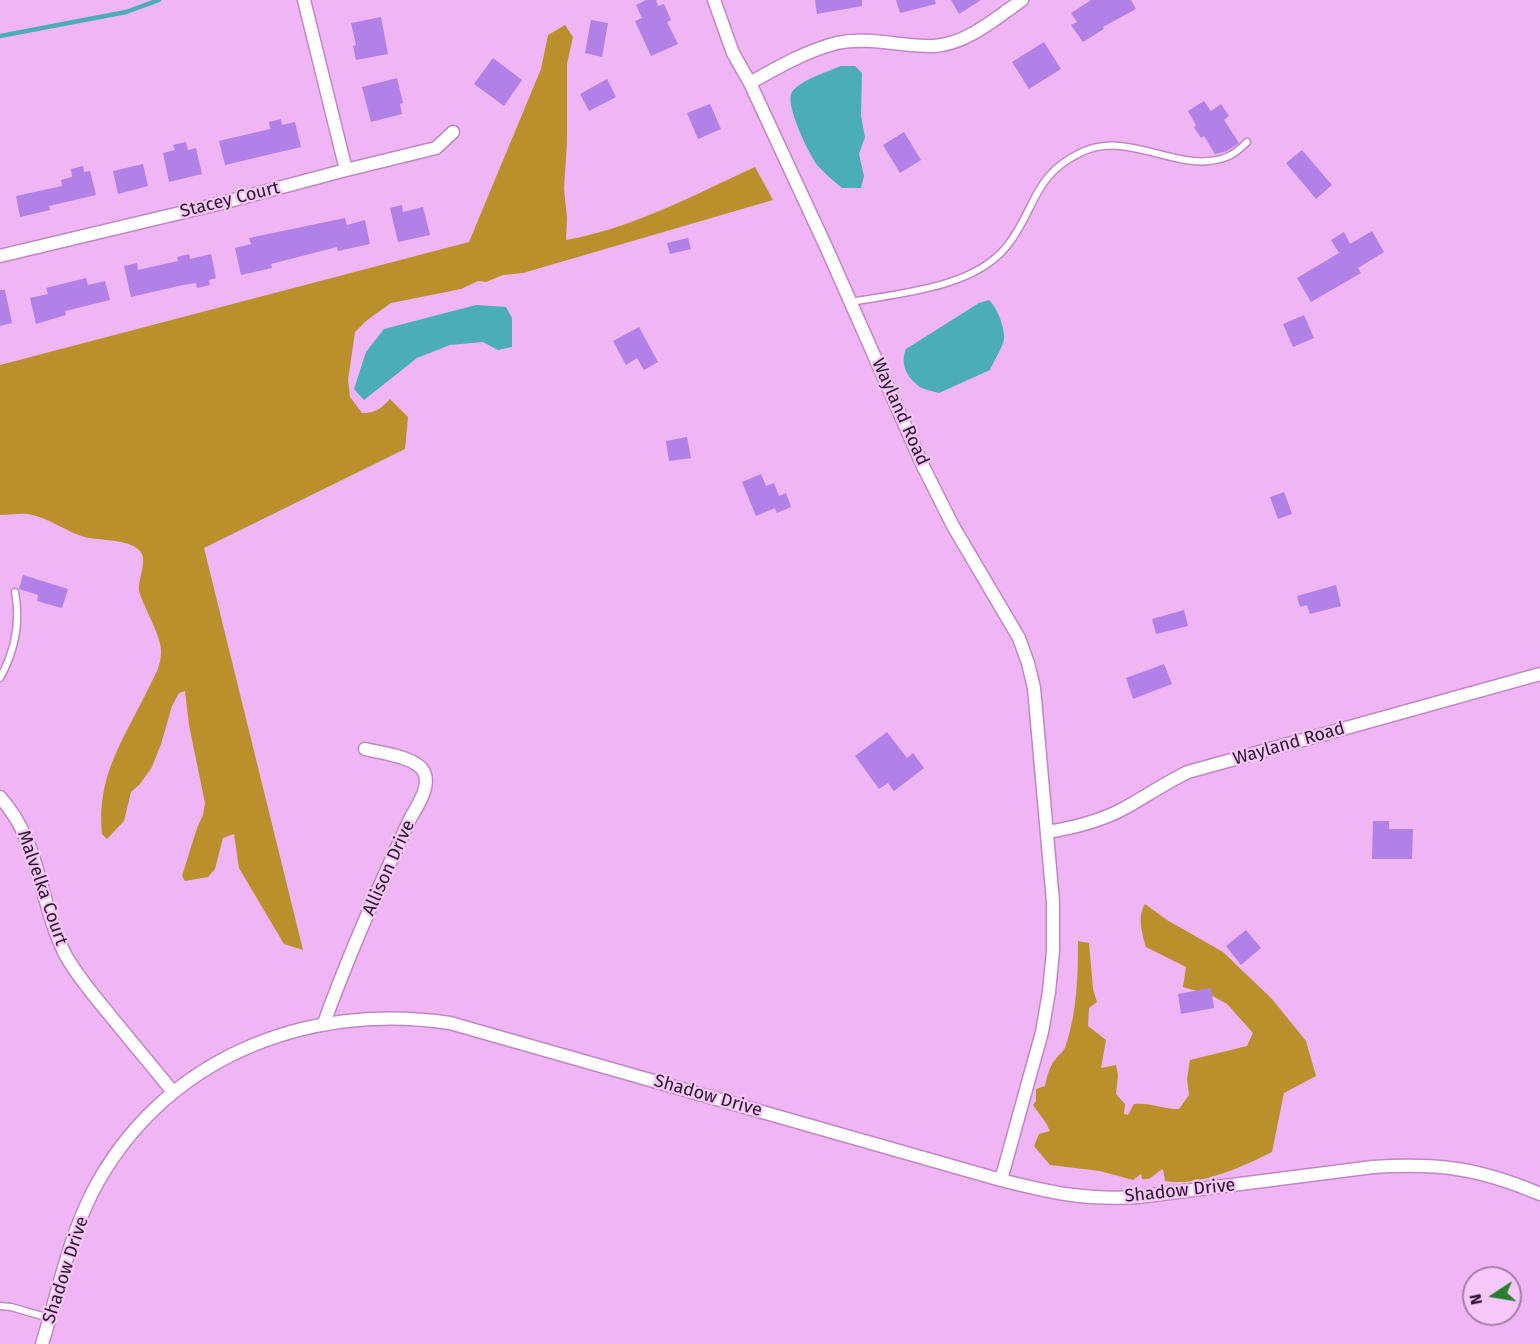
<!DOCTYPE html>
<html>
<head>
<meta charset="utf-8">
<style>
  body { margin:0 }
  #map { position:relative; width:1540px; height:1344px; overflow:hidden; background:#f0b5f4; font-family:"Fira Sans",sans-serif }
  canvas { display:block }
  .north { position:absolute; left:1462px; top:1266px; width:60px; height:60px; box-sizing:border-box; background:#f7c7fa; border:2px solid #a580a8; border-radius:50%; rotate:258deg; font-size:16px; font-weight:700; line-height:24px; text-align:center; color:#2b152d }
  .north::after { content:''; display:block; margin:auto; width:21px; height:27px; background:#287f2e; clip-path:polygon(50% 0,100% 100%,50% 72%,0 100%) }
</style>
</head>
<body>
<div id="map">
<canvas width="1540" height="1344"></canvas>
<div class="north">N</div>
</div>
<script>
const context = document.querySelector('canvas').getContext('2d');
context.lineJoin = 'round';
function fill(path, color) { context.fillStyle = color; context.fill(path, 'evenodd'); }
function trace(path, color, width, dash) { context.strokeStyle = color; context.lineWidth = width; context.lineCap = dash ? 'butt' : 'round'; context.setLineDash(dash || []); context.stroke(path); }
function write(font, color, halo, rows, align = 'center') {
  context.font = font + ' "Fira Sans",sans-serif'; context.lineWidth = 4.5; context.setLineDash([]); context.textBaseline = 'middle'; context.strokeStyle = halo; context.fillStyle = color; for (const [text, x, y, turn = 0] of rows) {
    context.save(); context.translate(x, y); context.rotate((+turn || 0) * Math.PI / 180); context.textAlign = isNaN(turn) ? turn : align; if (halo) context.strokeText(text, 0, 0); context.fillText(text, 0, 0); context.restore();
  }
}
fill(new Path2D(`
  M565 25 573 37 567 64V142L564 189 567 218 566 240C633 228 694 195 755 167L773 200 523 273 503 275 486 282 478 281 461 289 391 303 366 321 355 332 348 380 350 397 362 413C374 414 382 408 390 399L408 417 405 449 204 548 303 950 284 944 239 868 234 834 223 838 215 869 208 877 185 881 182 876 197 828 203 815 205 803 189 725 185 691 179 693 172 706 161 744 152 767 140 784 131 792 124 821 107 839 102 834C96 774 125 738 149 687 155 675 161 666 161 652 162 637 144 608 139 591 138 581 146 563 142 554 134 538 98 541 85 537 66 532 48 517 28 514 19 513 9 515 0 515V365L469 242 541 69 548 35Z
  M1145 904 1167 920 1223 952 1272 999 1306 1041 1316 1076 1284 1093 1272 1152C1242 1167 1199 1187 1165 1181L1163 1169C1155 1173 1151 1181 1142 1179L1141 1174 1133 1180 1100 1171 1050 1165 1034 1146 1039 1134 1050 1131 1046 1123 1033 1105 1036 1101V1089L1045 1086C1047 1077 1049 1067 1055 1060 1059 1054 1064 1052 1066 1045 1077 1011 1078 977 1078 941L1089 943 1093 989 1097 1002 1089 1008 1088 1026 1106 1040 1101 1068 1116 1065 1118 1075 1116 1094 1125 1104 1124 1114 1128 1115 1134 1104C1149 1102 1163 1109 1179 1109L1189 1095 1187 1079 1190 1060 1247 1046 1253 1033 1227 1004 1211 995 1183 987 1186 967 1146 947C1142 933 1137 917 1145 904Z`), '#ba902d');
fill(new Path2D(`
  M841 66H855L862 73 861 116 865 137 859 154 864 176 861 188H842C834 181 825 174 818 166 809 155 784 103 792 92 799 81 829 71 841 66Z
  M989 300C997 307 1005 328 1004 339 1003 347 993 362 990 370L939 393C933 391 925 390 920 387 906 377 900 363 906 349L979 303Z
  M476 305 506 307 512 318V347L498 350 483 342 450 345 417 358 364 400 354 389 366 352 384 329Z`), '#4badb7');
trace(new Path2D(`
  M0 36 126 12 159 0`), '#4badb7', 4.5);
fill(new Path2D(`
  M646 0H656L658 6 664 4 671 20 667 22 678 44 651 56 635 21 642 18 636 5Z
  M815 0H862V6L817 14Z
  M896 0H935L936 4 900 13Z
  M951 0H981L959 14Z
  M1091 0H1131L1136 9 1103 27 1104 29 1083 42 1071 25 1077 22 1071 13Z
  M381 17 388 54 356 60 353 46 356 45 351 23Z
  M591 20 608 23 602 57 585 53Z
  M1044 42 1061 69 1029 89 1012 62Z
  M493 58 522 80 504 106 474 84Z
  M397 78 403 103 400 104 402 114 371 122 362 87Z
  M607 79 616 97 589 111 580 94Z
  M1204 101 1211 111 1221 104 1229 116 1224 120 1239 143 1227 151 1215 154 1204 136 1201 138 1194 127 1196 125 1188 111Z
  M710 104 721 129 698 139 687 113Z
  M281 119 282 125 295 122 301 147 225 165 219 141 270 129 269 122Z
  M904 132 921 160 900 173 883 145Z
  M186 142 188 150 196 148 202 174 169 182 163 153 175 150 173 145Z
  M1302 150 1332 185 1316 199 1286 163Z
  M143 164 148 186 118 194 113 171Z
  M83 166 84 172 90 171 96 195 49 206 50 210 20 217 16 196 62 186 61 180 72 177 71 169Z
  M402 205 403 212 423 207 430 235 398 242 390 208Z
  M345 218 347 225 365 220 370 244 338 251 337 247 271 264 272 268 241 275 235 248 251 244 249 238Z
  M1372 231 1384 252 1358 268 1361 273 1311 302 1297 278 1339 253 1331 240 1344 232 1350 244Z
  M688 238 691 249 670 254 667 243Z
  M189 254 190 259 211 254 216 278 209 280 210 285 197 288 196 283 183 285 131 297 124 266 137 263 138 270 178 261 177 257Z
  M86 278 88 285 105 281 110 300 65 311 66 315 36 324 30 298 48 294 46 288Z
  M0 290H5L12 323 0 326Z
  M1304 315 1314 338 1293 347 1283 324Z
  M639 327 658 362 644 370 637 358 626 365 613 341Z
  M687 437 691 458 669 461 666 441Z
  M761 474 766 486 774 483 779 496 786 493 791 507 777 513 775 508 756 516 742 482Z
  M1284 492 1292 514 1278 519 1270 497Z
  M23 575 68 589 62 608 37 601 38 595 19 589Z
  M1336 585 1341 606 1310 614 1307 605 1300 607 1297 596Z
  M1184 610 1188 626 1156 634 1152 619Z
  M1164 664 1172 684 1133 699 1126 678Z
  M887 732 907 758 913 753 924 768 894 791 888 783 879 789 855 756Z
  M1373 821H1389V829H1413L1412 859H1372Z
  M1246 930 1261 948 1241 965 1226 946Z
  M1211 988 1214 1008 1181 1014 1178 994Z`), '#b181e8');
const service = new Path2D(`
  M851 302C900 293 974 288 1007 246 1036 210 1032 175 1082 152 1132 129 1181 177 1229 156 1236 153 1242 147 1247 142
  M0 678C15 651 21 623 15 592
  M0 1306 11 1307 49 1318`);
const minor = new Path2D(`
  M304 0 346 170
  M714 0 733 53 750 83 827 249 923 466 953 526 1019 638 1028 663 1034 688 1053 902V951L1049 992 1042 1032 1001 1180
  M750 83C778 67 806 51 837 43 869 36 902 47 934 46 967 44 996 18 1022 0
  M0 256 222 203 346 170 436 148 453 132
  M0 797C42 844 38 901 66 956 78 977 94 996 109 1014 130 1040 152 1066 173 1092
  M1047 832C1073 828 1098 822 1123 809 1145 797 1165 783 1188 772L1540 674
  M324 1023C349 954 379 886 410 819 417 806 431 787 424 772 417 757 381 753 365 749
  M42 1344C58 1293 68 1241 92 1193 161 1059 306 1001 450 1023L1001 1180C1052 1193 1084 1200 1138 1197L1373 1167C1439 1163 1479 1168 1540 1194`);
trace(service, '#c087c4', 9);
trace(minor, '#c087c4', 15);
trace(service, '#fff', 6);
trace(minor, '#fff', 12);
write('18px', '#2b152d', '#f7c7fa', [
  ["Stacey Court",230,200,-14],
  ["Wayland Road",900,412,66],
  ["Wayland Road",1289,744,-16],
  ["Allison Drive",389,868,-66],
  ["Malvelka Court",42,888,71],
  ["Shadow Drive",708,1096,16],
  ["Shadow Drive",1180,1191,-6],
  ["Shadow Drive",66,1270,-72]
]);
</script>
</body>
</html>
